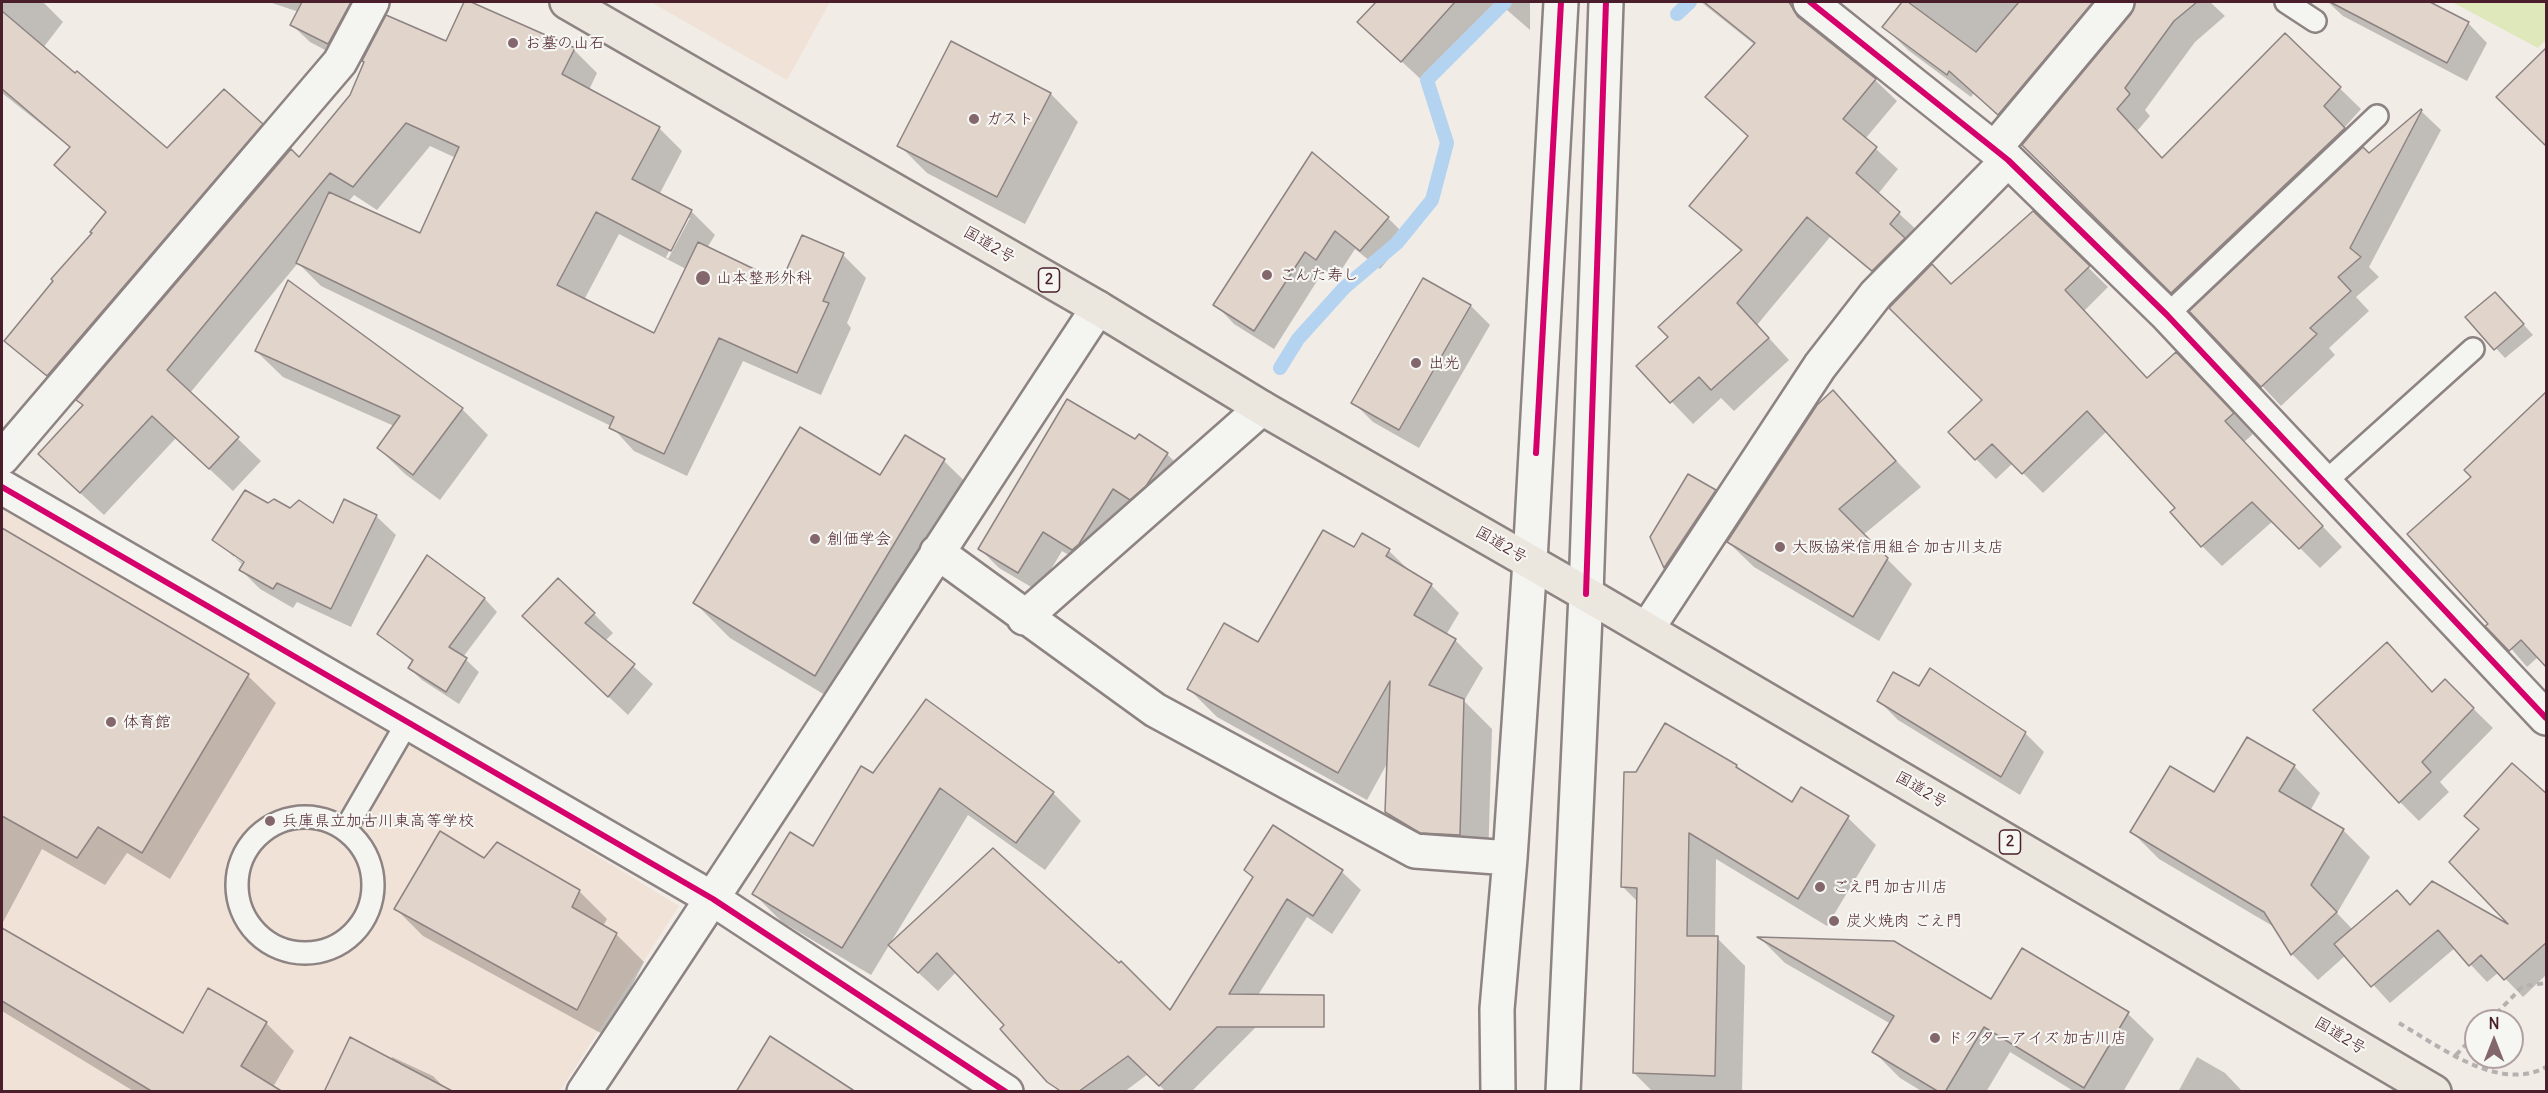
<!DOCTYPE html>
<html>
<head>
<meta charset="utf-8">
<style>
  body { margin:0 }
  #map { position:relative; width:2548px; height:1093px; overflow:hidden; background:#f1ece6; font-family:Delius,sans-serif }
  canvas { display:block }
  .frame { position:absolute; inset:0; border:3px solid #4a1f2b; pointer-events:none }
  .north { position:absolute; left:2464px; top:1009px; width:60px; height:60px; box-sizing:border-box; background:#f6f6f2; border:2px solid #b1a0a2; border-radius:50%; rotate:0deg; font-size:16px; font-weight:700; line-height:24px; text-align:center; color:#4a1f2b }
  .north::after { content:''; display:block; margin:auto; width:21px; height:27px; background:#84676c; clip-path:polygon(50% 0,100% 100%,50% 72%,0 100%) }
</style>
</head>
<body>
<div id="map">
<canvas width="2548" height="1093"></canvas>
<div class="frame"></div>
<div class="north">N</div>
</div>
<script>
const context = document.querySelector('canvas').getContext('2d');
context.lineJoin = 'round';
function fill(path, color) { context.fillStyle = color; context.fill(path, 'evenodd'); }
function trace(path, color, width, dash) { context.strokeStyle = color; context.lineWidth = width; context.lineCap = dash ? 'butt' : 'round'; context.setLineDash(dash || []); context.stroke(path); }
function write(font, color, halo, rows, align = 'center') {
  context.font = font + ' Delius,"Klee One",sans-serif'; context.lineWidth = 4.5; context.setLineDash([]); context.textBaseline = 'middle'; context.strokeStyle = halo; context.fillStyle = color; for (const [text, x, y, turn = 0] of rows) {
    context.save(); context.translate(x, y); context.rotate((+turn || 0) * Math.PI / 180); context.textAlign = isNaN(turn) ? turn : align; if (halo) context.strokeText(text, 0, 0); context.fillText(text, 0, 0); context.restore();
  }
}
fill(new Path2D(`
  M651 2H830L787 80Z
  M2 502 399 735 679 906 560 1091 2 1092Z`), '#f0e2d6');
fill(new Path2D(`
  M2452 2H2546V40L2538 48Z`), '#dfe8bb');
fill(new Path2D(`
  M2 2H42L45 4 63 22 43 48 167 150 262 125 279 143 66 393 6 341 94 234 107 213 56 165 71 148 2 93Z
  M269 2H384L346 61 310 42 292 25 299 12Z
  M465 2 574 50 597 73 589 90 659 128 682 151 659 195 691 211 715 235 707 248 782 284 843 255 866 278 847 323 851 328 821 395 743 361 687 476 634 451 611 426 321 286 298 263 190 393 261 461 233 491 176 438 104 515 63 477 84 406 300 159 446 43ZM430 146 456 158 420 235 348 202 354 195 377 210ZM687 218H690L668 259 666 257ZM619 234 686 269 655 335 584 300Z
  M1378 2H1530V30L1499 3 1426 84 1359 22Z
  M1701 2H1772L1776 5 1779 2H1787L1813 27 1816 33 1875 80 1897 101 1865 139 1898 169 1878 194 1921 234 1895 292 1830 237 1757 325 1789 360 1734 411 1721 398 1693 424 1638 366 1670 337 1742 252 1691 206 1749 137 1707 97 1755 45Z
  M1902 2H2066L2105 38 2022 137 1974 93 1971 97 1908 50 1884 27Z
  M2136 2H2210L2225 16 2195 42 2145 110 2150 116 2137 131 2163 159 2285 35 2361 109 2344 128 2369 155 2421 111 2441 130 2369 267 2379 277 2356 297 2369 311 2329 348 2335 355 2281 406 2192 311 2024 145 2133 15Z
  M2328 2H2427L2468 23 2487 43 2467 81 2343 16Z
  M952 43 1051 94 1078 122 1025 224 927 173 899 145Z
  M1312 154 1388 218 1407 237 1380 269 1355 249 1336 278 1324 270 1274 349 1234 324 1215 304Z
  M2033 213 2108 287 2084 311 2147 380 2196 374 2253 434 2244 442 2342 547 2320 568 2273 521 2222 566 2202 546 2177 508 2107 431 2043 493 2013 463 1996 479 1976 459 1984 401 1951 286Z
  M1424 280 1471 306 1490 325 1419 448 1373 422 1353 402Z
  M2504 303 2533 335 2505 358 2467 317Z
  M256 351 462 409 488 435 440 500 405 474 378 448 394 426 283 377Z
  M1833 393 1921 487 1863 535 1912 584 1879 641 1754 567 1728 542Z
  M905 437 944 461 979 495 850 710 730 638 695 603 881 477Z
  M1167 454 1186 473 1093 569 1062 551 1038 591 999 568 980 549Z
  M2473 478 2538 657 2527 667 2490 624Z
  M1715 491 1734 510 1684 586 1666 567 1651 537Z
  M290 510 333 525 376 516 396 535 351 627 297 602 293 608 260 589 241 570 243 565 214 539ZM234 553 251 565 249 567 234 557Z
  M2 530 248 676 276 703 170 879 127 853 105 885 42 849 2 924Z
  M1362 535 1389 551 1412 573 1431 585 1459 613 1446 635 1455 640 1483 668 1464 701 1492 729 1488 862 1415 840 1387 812 1389 760 1367 800 1217 717 1189 689 1258 644 1354 549Z
  M427 557 485 599 497 612 463 657 479 672 459 704 422 680 409 668 413 662 379 634Z
  M594 614 613 633 605 641 653 684 628 715 543 635Z
  M2406 664 2433 693 2445 681 2493 728 2440 782 2449 792 2419 821 2400 802Z
  M1920 688 2025 733 2044 752 2020 795 1898 720 1879 701Z
  M1665 725 1737 766 1744 773 1792 804 1802 789 1848 818 1876 845 1827 926 1716 859 1715 938H1717L1745 966 1742 1092H1653L1634 1073 1638 902 1623 887 1636 774Z
  M2294 766 2320 793 2310 811 2343 830 2370 857 2337 913 2353 930 2397 892 2411 906 2512 930 2546 796V975L2523 997 2499 972 2487 982 2455 948 2390 1003 2346 955 2318 980 2292 954 2276 928 2159 859 2132 832 2215 794Z
  M873 775 1053 793 1081 821 1045 870 968 815 871 975 782 922 754 894 813 848Z
  M993 850 1170 1012 1254 879 1246 870 1342 872 1361 890 1332 934 1307 917 1255 1000 1269 1014 1191 1092H1166L1148 1074 1124 1092H1059L1006 1025 956 972 938 991 909 964Z
  M485 860 579 891 607 919 603 926 616 934 644 962 606 1036 423 936 395 908Z
  M2 930 184 1035 266 1023 294 1051 273 1087 280 1092H135L2 1011Z
  M1761 939 1992 1001 2128 1014 2154 1039 2123 1092H2075L2010 1052 1986 1092H1923L1900 1078 1874 1052 1891 1024 1785 963Z
  M392 1057 433 1076 446 1089 391 1060Z
  M2197 1057 2225 1073 2243 1092H2178Z`), '#0003');
trace(new Path2D(`
  M1677 14 1690 2
  M1280 368 1298 339 1344 288 1397 243 1432 200 1447 143 1427 80 1505 2`), '#b4d3f0', 14);
const building = new Path2D(`
  M302 2H351L328 44 290 25Z
  M464 2H471L575 48 562 74 660 127 632 179 692 210 671 251 596 212 557 285 654 333 698 242 781 282 802 235 844 253 823 301 829 303 797 373 719 338 664 454 609 428 614 417 296 263 329 192 420 233 459 147 406 123 353 187 330 173 167 370 239 437 209 469 152 416 80 493 38 454 83 405 76 400 291 149 299 157 350 95 364 62 362 61 386 15 446 41Z
  M1376 2H1455L1401 62 1357 22Z
  M1704 2H1789L1798 17 1876 79 1843 119 1877 147 1856 173 1900 212 1890 224 1905 238 1872 271 1807 217 1737 303 1769 338 1711 390 1699 377 1670 403 1636 366 1668 337 1658 327 1742 250 1689 206 1748 136 1705 97 1755 43Z
  M1902 2H1908L1976 52 2019 2H2093L1998 115 1949 71 1947 75 1882 27Z
  M2135 2H2197L2174 21 2125 88 2130 94 2117 109 2162 158 2285 33 2341 87 2324 106 2345 128 2171 293 2022 145 2131 14Z
  M2330 2H2430L2469 22 2447 63Z
  M2 11 75 73 77 71 167 148 224 89 263 124 47 376 4 341 53 281 51 279 92 233 90 232 106 212 54 165 70 147 2 89Z
  M951 41 1051 93 997 197 897 146Z
  M2547 47V147L2496 97Z
  M2421 109 2422 110 2350 248 2361 257 2338 277 2351 291 2310 328 2317 334 2261 387 2189 311 2363 147 2369 153Z
  M1312 152 1389 217 1360 251 1335 231 1316 260 1305 252 1254 331 1213 305Z
  M2033 211 2090 266 2065 290 2147 378 2176 352 2234 413 2225 421 2323 526 2299 549 2252 502 2201 547 2170 512 2175 508 2087 411 2022 474 1992 444 1975 460 1948 432 1982 400 1889 308 1932 264 1951 284Z
  M1423 278 1471 305 1399 430 1351 403Z
  M288 280 463 408 413 475 377 448 400 416 255 351Z
  M2495 292 2524 324 2494 350 2465 317Z
  M1833 390 1896 461 1839 509 1888 558 1853 617 1727 542 1817 405Z
  M2547 391V668L2521 640 2509 651 2485 626 2488 624 2407 534 2471 477 2464 470Z
  M1067 399 1135 439 1139 434 1168 453 1146 486 1130 500 1113 489 1079 544 1072 550 1043 532 1018 573 978 549Z
  M800 427 880 475 905 435 945 459 815 676 693 603Z
  M1688 474 1716 490 1664 568 1650 537Z
  M245 490 268 503 274 499 290 508 299 500 333 523 344 499 377 515 331 609 277 583 273 589 239 570 244 562 212 540Z
  M2 528 249 674 142 853 98 827 77 858 2 816Z
  M1323 530 1354 547 1362 533 1390 549 1386 556 1432 584 1414 615 1456 639 1429 685 1464 699 1460 835 1420 833 1385 812 1390 681 1338 773 1187 689 1224 623 1258 642Z
  M427 555 485 598 449 647 467 658 446 692 408 668 413 660 377 634Z
  M558 578 595 613 585 623 635 664 608 697 522 616Z
  M2387 642 2432 692 2445 679 2474 708 2422 762 2431 772 2399 803 2313 710Z
  M1930 668 2026 732 2001 777 1877 701 1893 672 1919 686Z
  M926 699 1054 792 1016 843 940 788 842 948 752 894 790 832 813 846 861 766 873 773Z
  M1665 723 1737 765 1736 767 1792 802 1801 787 1849 816 1798 899 1689 833 1687 936H1718L1715 1076 1633 1073 1637 888 1621 887 1624 772H1636Z
  M2247 737 2295 765 2279 791 2344 829 2311 885 2337 912 2291 955 2264 912 2130 832 2170 766 2214 792Z
  M2512 763 2547 794V942L2504 980 2481 955 2469 966 2438 930 2371 987 2334 944 2397 890 2410 905 2432 881 2508 924 2449 862 2479 829 2464 816Z
  M1273 825 1343 870 1313 916 1287 899 1229 994 1324 995V1027H1217L1159 1086 1128 1056 1078 1092H1062L1047 1082 1000 1029 1004 1025 937 953 918 973 888 945 993 848 1119 963 1121 961 1170 1010 1253 877 1244 870Z
  M440 831 484 858 497 842 580 890 572 907 617 933 577 1010 394 909Z
  M2 928 183 1033 208 988 267 1022 241 1066 283 1092H153L2 1001Z
  M1757 937 1894 941 1991 999 2022 948 2129 1012 2084 1088 1984 1027 1945 1092H1939L1872 1052 1894 1016Z
  M770 1036 856 1092H736Z
  M350 1037 454 1092H324Z`);
fill(building, '#e0d4cb');
trace(building, '#8d8382', 1.5);
const lane = new Path2D(`
  M2286 2 2315 21
  M2167 315 2377 116
  M2324 483 2473 349
  M237 885a68 68 0 1 1 136 0a68 68 0 1 1-136 0Z
  M345 830 407 723`);
const street = new Path2D(`
  M1810 2 2008 160 2167 315 2546 718
  M1995 148 2117 2
  M2 458 340 62 372 2
  M2 487 713 899 1006 1092
  M937 552 1155 710 1415 851 1510 858
  M1024 618 1262 408
  M1647 629 1820 366 1876 294 2008 160
  M584 1092C758 832 926 569 1098 308
  M1498 1092 1497 1009 1510 858 1530 561 1561 2
  M1563 1092 1586 594 1606 2`);
const highway = new Path2D(`
  M567 2 1098 308 1262 408 1586 594 2434 1092`);
trace(lane, '#8d8382', 26);
trace(street, '#8d8382', 38);
trace(highway, '#8d8382', 38);
trace(new Path2D(`
  M2489 1021 2523 986 2546 983
  M2399 1023C2439 1046 2499 1093 2546 1067
  M2456 1055 2476 1034`), '#b6b0b0', 4, [6, 4.5]);
trace(lane, '#f4f4f1', 21);
trace(street, '#f4f4f1', 33);
trace(highway, '#ece7de', 33);
trace(new Path2D(`
  M1810 2 2008 160 2167 315 2546 718
  M1536 453 1561 2
  M2 487 713 899 1006 1092
  M1586 594 1606 2`), '#d6006c', 6);
for (const [x, y, r, color] of [
  [513,43,6,"#84676c"],
  [974,119,6,"#84676c"],
  [1267,275,6,"#84676c"],
  [703,278,8,"#84676c"],
  [1416,363,6,"#84676c"],
  [815,539,6,"#84676c"],
  [1780,547,6,"#84676c"],
  [111,722,6,"#84676c"],
  [270,821,6,"#84676c"],
  [1820,887,6,"#84676c"],
  [1834,921,6,"#84676c"],
  [1935,1038,6,"#84676c"]
]) { const dot = new Path2D(); dot.arc(x, y, r, 0, 2 * Math.PI); context.fillStyle = color; context.fill(dot); trace(dot, '#f6f6f2', 2); }
for (const [x, y, w] of [
  [1049,280,21],
  [2010,842,21]
]) { const box = new Path2D(); box.roundRect(x - w / 2, y - 12, w, 24, 4.5); context.fillStyle = '#f6f6f2'; context.fill(box); trace(box, '#4a1f2b', 1.5); }
write('bold 15px', '#4a1f2b', null, [
  ["2",1049,280],
  ["2",2010,842]
]);
write('16px', '#4a1f2b', '#f6f6f2', [
  ["お墓の山石",525,43],
  ["ガスト",986,119],
  ["ごんた寿し",1279,275],
  ["山本整形外科",716,278],
  ["出光",1428,363],
  ["創価学会",827,539],
  ["大阪協栄信用組合 加古川支店",1792,547],
  ["体育館",123,722],
  ["兵庫県立加古川東高等学校",282,821],
  ["ごえ門 加古川店",1832,887],
  ["炭火焼肉 ごえ門",1846,921],
  ["ドクターアイズ 加古川店",1947,1038]
], 'left');
write('16px', '#4a1f2b', '#f6f6f2', [
  ["国道2号",989,245,30],
  ["国道2号",1501,545,30],
  ["国道2号",1921,790,30],
  ["国道2号",2340,1036,31]
]);
</script>
</body>
</html>
